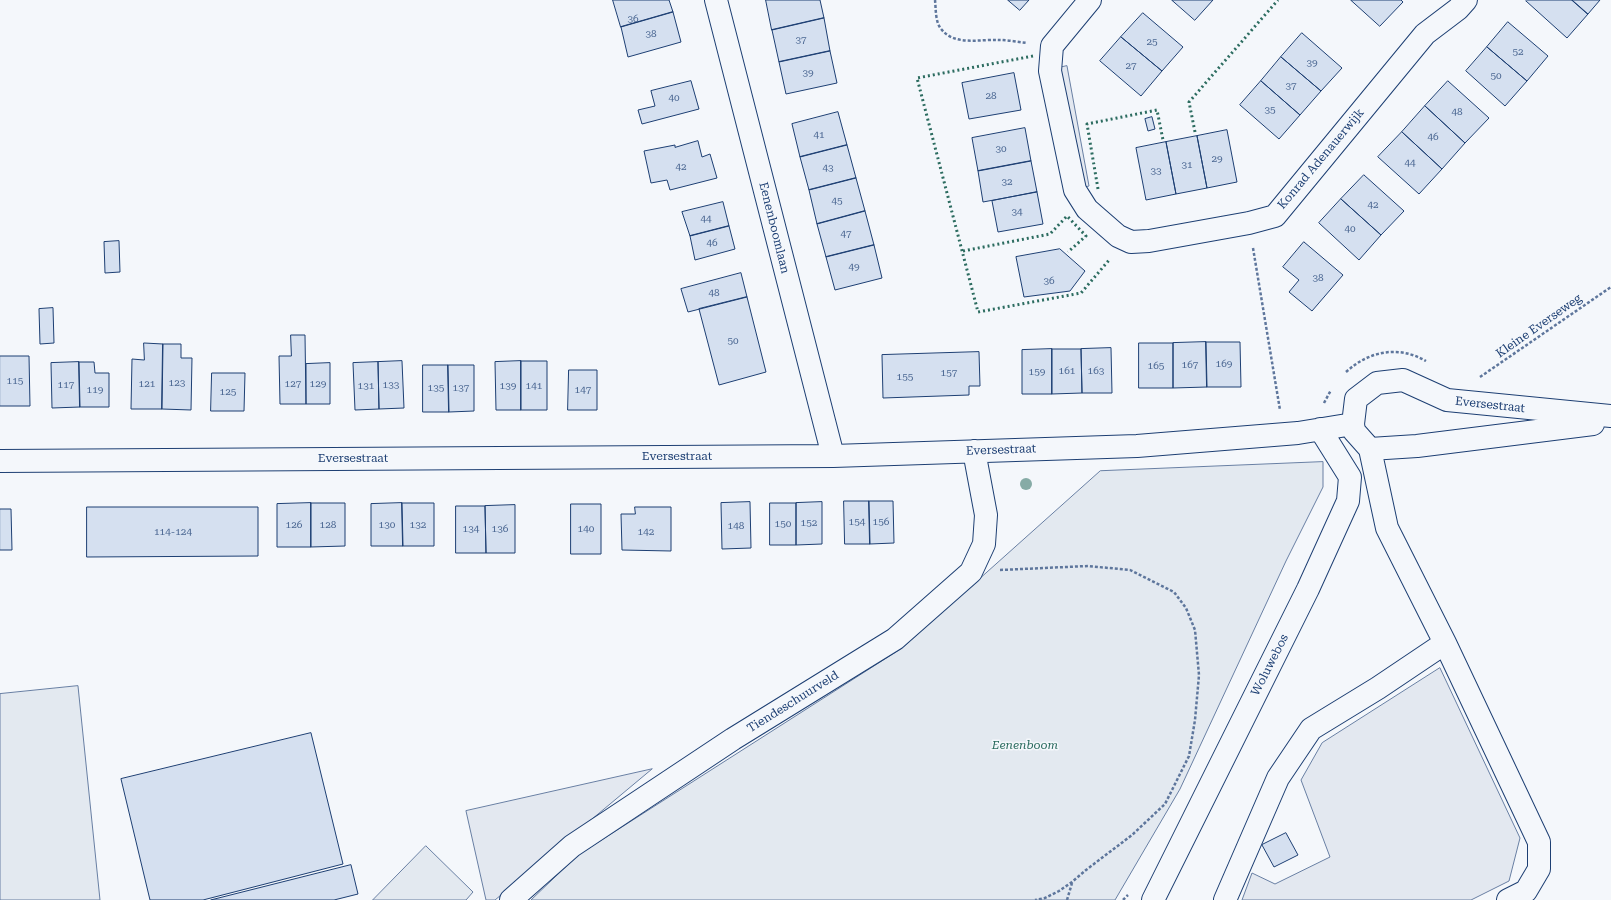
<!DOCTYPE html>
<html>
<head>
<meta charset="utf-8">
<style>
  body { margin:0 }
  canvas { display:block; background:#f4f7fb }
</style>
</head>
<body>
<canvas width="1611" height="900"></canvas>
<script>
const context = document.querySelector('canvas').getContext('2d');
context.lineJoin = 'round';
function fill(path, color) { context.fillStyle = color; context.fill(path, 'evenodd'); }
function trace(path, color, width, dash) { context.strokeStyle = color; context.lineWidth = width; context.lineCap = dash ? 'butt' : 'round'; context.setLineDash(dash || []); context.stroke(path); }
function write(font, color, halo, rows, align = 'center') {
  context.font = font + ' "Roboto Serif",serif'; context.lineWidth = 3; context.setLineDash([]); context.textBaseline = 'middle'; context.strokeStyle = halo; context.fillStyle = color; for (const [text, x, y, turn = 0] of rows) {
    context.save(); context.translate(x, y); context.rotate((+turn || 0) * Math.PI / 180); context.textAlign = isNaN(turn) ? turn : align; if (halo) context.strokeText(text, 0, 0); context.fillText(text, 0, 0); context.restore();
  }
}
const green = new Path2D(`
  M1323 462V487L1286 561 1180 789 1115 900H531L578 855 902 648 1100 471Z
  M78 686 100 900H0V694Z
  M426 846 473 892 466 900H373Z`);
fill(green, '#e3e9f0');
trace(green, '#687fa3', 1);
const parking = new Path2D(`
  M1067 66 1089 186 1081 188 1058 68Z
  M1440 668 1520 838 1509 881 1471 900H1242L1252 873 1275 884 1330 857 1301 780 1322 743Z
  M652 769 495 900H486L466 811Z`);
fill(parking, '#e3e8f0');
trace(parking, '#687fa3', 1);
const building = new Path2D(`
  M613 0H669L673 12 621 27Z
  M766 0H820L824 18 772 30Z
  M1008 0H1029L1020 10Z
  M1172 0H1213L1195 20Z
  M1351 0H1401L1403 2 1380 26Z
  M1527 0H1572L1588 14 1567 38 1526 1Z
  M1572 0H1600L1588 14Z
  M673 12 681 42 628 57 621 27Z
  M1143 13 1183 47 1162 71 1121 37Z
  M824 18 830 51 779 62 772 30Z
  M1508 22 1548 56 1527 81 1487 47Z
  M1302 33 1342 68 1321 91 1281 57Z
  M1121 37 1162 71 1141 96 1100 61Z
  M1487 47 1527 81 1505 106 1466 71Z
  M830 51 837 83 786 94 779 62Z
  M1281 57 1321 91 1300 115 1261 81Z
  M1014 73 1021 110 969 119 962 83Z
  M691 81 699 109 642 124 638 110 655 106 651 91Z
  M1261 81 1300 115 1279 139 1240 105Z
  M1448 81 1489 118 1465 143 1425 106Z
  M1425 106 1465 143 1442 169 1402 132Z
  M838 112 847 145 800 157 792 124Z
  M1152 117 1155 129 1148 131 1145 119Z
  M1025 128 1031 161 978 171 972 138Z
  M1227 130 1237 182 1207 188 1197 136Z
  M1402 132 1442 169 1419 194 1378 157Z
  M1197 136 1207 188 1176 194 1166 142Z
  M698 141 702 157 710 154 717 178 670 190 667 180 651 183 644 151 675 145V147Z
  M1166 142 1176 194 1146 200 1136 148Z
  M847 145 856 178 809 190 800 157Z
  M1031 161 1037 192 983 202 978 171Z
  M1364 175 1404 211 1381 235 1341 199Z
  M856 178 865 211 817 224 809 190Z
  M1037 192 1043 224 998 232 992 201Z
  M1341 199 1381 235 1359 260 1319 223Z
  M723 202 729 226 690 236 682 212Z
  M865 211 874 245 826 257 817 224Z
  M729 226 735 249 695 260 690 236Z
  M119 241 120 272 105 273 104 242Z
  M1304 242 1343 275 1312 311 1289 292 1299 280 1283 267Z
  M874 245 882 278 835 290 826 257Z
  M1060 249 1085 271 1070 291 1024 297 1016 257Z
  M741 273 747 297 688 312 681 289Z
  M747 297 766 372 719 385 699 309Z
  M53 308 54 343 40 344 39 309Z
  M291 335H305L306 404H280L279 356H291Z
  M1206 342 1207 387 1173 388V343Z
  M1206 342H1240L1241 387H1207Z
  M144 343 163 344 162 409H131L132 359 144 360Z
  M1139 343H1173V388H1139Z
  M163 344H181V358H192L191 410 162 409Z
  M1111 348 1112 393H1082L1081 349Z
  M1052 349V394H1022V350Z
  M1052 349H1081L1082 393 1052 394Z
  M979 352 980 386H969V395L883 398 882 355Z
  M0 356H29L30 406H0Z
  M402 361 404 408 379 409 378 362Z
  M521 361V410H496L495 362Z
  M521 361H547V410H521Z
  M79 362 80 407 52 408 51 363Z
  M79 362H94L95 373H109V407H80Z
  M378 362 379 409 355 410 353 363Z
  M330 363V404H306V364Z
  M423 365H448L449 412H423Z
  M448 365H474V411L449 412Z
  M569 370H597V410H568Z
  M212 373H245L244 411H211Z
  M844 501H869L870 544H845Z
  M869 501H893L894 543 870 544Z
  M750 502 751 548 722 549 721 503Z
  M822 502V544L796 545V503Z
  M311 503V547H277V504Z
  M311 503H345V546L311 547Z
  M402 503 403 546H371V504Z
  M402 503H434V546H403Z
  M770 503H796V545H770Z
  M571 504H601V554H571Z
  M515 505V553H486L485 506Z
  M456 506H485L486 553H456Z
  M87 507H258V556L87 557Z
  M635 507H671V551L622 550 621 514H635Z
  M0 509H11L12 550H0Z
  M311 733 343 864 203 900H150L121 779Z
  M1286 833 1298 855 1274 867 1262 845Z
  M351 865 358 894 334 900H211Z`);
fill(building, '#d5e0f0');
trace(building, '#1d3f73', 1);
const minor = new Path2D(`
  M716 0 833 456
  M1090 0 1052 46 1050 71 1075 190 1087 209 1118 236 1131 242 1149 241 1249 223 1275 216 1425 34 1458 9 1466 0
  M1370 449 1417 446 1593 424
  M0 461 833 456 1137 446 1298 433 1353 424
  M511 900 572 846 733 739 895 639 971 572 984 544 986 515 974 451
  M1153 900 1308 589 1348 501 1350 477 1320 429
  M1225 900 1278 778 1311 729 1378 688 1445 643
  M1508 900 1526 891 1539 869V842L1445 643 1387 528 1370 449 1354 431 1353 424 1356 399 1377 383 1403 380 1447 400 1611 416`);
trace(minor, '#1d3f73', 24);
trace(new Path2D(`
  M935 0C936 9 935 23 942 30 955 46 981 39 999 40 1008 40 1018 42 1027 43
  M1253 248 1280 410
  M1346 372C1369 351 1398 345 1426 361
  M1480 377 1611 287
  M1324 403 1331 390
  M1000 570 1088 566 1130 570 1174 592 1186 608 1195 630 1199 675 1195 720 1189 756 1165 804 1132 835 1086 870 1072 882 1059 891 1045 898 1035 900
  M1067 900 1072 883
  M1123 900 1128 895`), '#5e769c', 2.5, [3, 2]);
trace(minor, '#f4f7fb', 22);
trace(new Path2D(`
  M1033 56 917 78 978 312 1081 293 1110 259
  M1195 132 1189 102 1278 0
  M1098 189 1087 124 1157 110 1163 140
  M963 251 1050 234 1067 216 1086 236 1068 252`), '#2c6c60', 3, [2, 3]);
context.fillStyle = '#86aba6';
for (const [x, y] of [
  [1026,484]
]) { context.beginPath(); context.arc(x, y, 6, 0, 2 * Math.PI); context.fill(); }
write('10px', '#4b6792', null, [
  ["36",633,19],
  ["38",651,34],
  ["37",801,40],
  ["25",1152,42],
  ["52",1518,52],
  ["39",1312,63],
  ["27",1131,66],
  ["39",808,73],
  ["50",1496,76],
  ["37",1291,86],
  ["28",991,96],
  ["40",674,98],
  ["35",1270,110],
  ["48",1457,112],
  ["41",819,135],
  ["46",1433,137],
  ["30",1001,149],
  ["29",1217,159],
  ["44",1410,163],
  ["31",1187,165],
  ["42",681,167],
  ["43",828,168],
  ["33",1156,171],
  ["32",1007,182],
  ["45",837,201],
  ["42",1373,205],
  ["34",1017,212],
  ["44",706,219],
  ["40",1350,229],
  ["47",846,234],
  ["46",712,243],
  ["49",854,267],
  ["38",1318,278],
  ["36",1049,281],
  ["48",714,293],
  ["50",733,341],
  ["169",1224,364],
  ["167",1190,365],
  ["165",1156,366],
  ["161",1067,371],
  ["163",1096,371],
  ["159",1037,372],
  ["157",949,373],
  ["155",905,377],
  ["115",15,381],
  ["123",177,383],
  ["121",147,384],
  ["127",293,384],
  ["129",318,384],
  ["117",66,385],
  ["133",391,385],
  ["131",366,386],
  ["139",508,386],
  ["141",534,386],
  ["135",436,388],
  ["137",461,388],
  ["119",95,390],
  ["147",583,390],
  ["125",228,392],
  ["154",857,522],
  ["156",881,522],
  ["152",809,523],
  ["150",783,524],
  ["126",294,525],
  ["128",328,525],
  ["130",387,525],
  ["132",418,525],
  ["148",736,526],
  ["134",471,529],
  ["136",500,529],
  ["140",586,529],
  ["114-124",173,532],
  ["142",646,532]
]);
write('12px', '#1d3f73', '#f4f7fb', [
  ["Konrad Adenauerwijk",1321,159,-50],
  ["Eenenboomlaan",774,228,76],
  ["Kleine Everseweg",1539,326,-35],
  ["Eversestraat",1490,405,6],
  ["Eversestraat",1001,450,-2],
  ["Eversestraat",677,456],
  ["Eversestraat",353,458],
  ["Woluwebos",1270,665,-63],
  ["Tiendeschuurveld",793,702,-32]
]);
write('italic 12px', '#2c6c60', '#f4f7fb', [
  ["Eenenboom",1025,745]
]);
</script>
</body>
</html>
